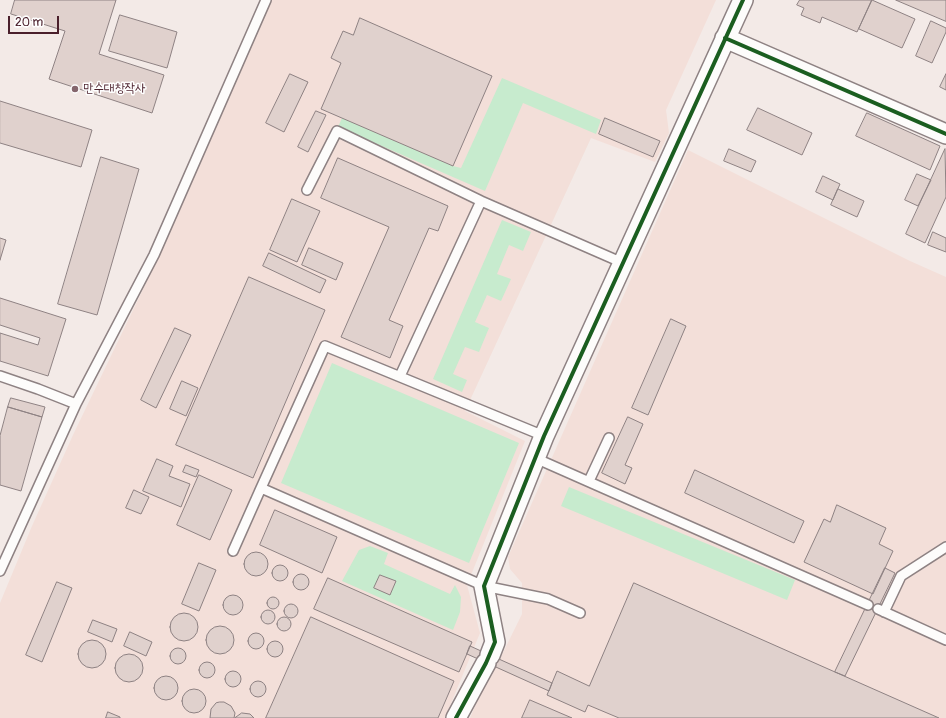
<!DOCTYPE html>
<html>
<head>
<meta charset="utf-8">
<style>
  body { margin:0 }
  #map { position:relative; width:946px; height:718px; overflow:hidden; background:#f3eae7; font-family:Pangolin,sans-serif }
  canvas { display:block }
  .scale { position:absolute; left:8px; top:16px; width:51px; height:18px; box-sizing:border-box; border:2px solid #4a1f2b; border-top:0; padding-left:5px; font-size:12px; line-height:14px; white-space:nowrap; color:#4a1f2b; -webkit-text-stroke:3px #fff; paint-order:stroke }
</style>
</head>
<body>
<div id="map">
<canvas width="946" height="718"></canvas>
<div class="scale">20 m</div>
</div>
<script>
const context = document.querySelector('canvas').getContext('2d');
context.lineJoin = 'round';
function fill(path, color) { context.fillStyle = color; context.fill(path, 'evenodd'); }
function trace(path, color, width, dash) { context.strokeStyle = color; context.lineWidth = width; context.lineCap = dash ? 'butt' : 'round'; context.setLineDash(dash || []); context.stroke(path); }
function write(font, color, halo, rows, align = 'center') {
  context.font = font + ' Pangolin,"Poor Story",sans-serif'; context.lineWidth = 3; context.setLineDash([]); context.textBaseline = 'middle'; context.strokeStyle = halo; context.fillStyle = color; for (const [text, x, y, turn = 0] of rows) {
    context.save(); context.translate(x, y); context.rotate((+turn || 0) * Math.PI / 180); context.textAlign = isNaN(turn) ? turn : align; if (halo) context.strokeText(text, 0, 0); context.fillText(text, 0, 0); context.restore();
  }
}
fill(new Path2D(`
  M271 0H716L666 110 669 133 655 162 591 138 465 411 525 441 467 585 480 633 445 718H0V603L32 526 73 435 158 258Z
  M688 150 910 261 946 277V718H470L481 692 492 675 522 614V583L510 569 508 557Z`), '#f3dfd9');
fill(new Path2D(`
  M502 78 601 120 596 134 523 103 485 191 338 127 342 118 453 166 461 168Z
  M502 220 531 232 523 251 509 245 497 274 511 279 501 301 487 295 475 322 489 328 479 352 465 347 453 374 467 380 462 392 433 379Z
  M332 363 519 443 469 563 281 483Z
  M569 487 795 580 787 600 561 506Z
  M370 546 388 553 384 564 450 594 455 585 461 597 460 612 453 630 342 581 359 550Z`), '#c7ebce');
const building = new Path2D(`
  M15 0H116L99 54 164 75 152 113 49 79 65 31 11 14Z
  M800 0H872L857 32 822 17 820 23 801 15 804 8 797 5Z
  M872 0 915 19 902 48 859 29Z
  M896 0H946V21Z
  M120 15 177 32 167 68 109 51Z
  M360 18 492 76 453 166 321 109 341 63 331 58 343 31 353 35Z
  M931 21 946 28V32L932 63 916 56Z
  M290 74 308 82 284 132 266 123Z
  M946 74V90L940 87Z
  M0 101 92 130 81 167 0 143Z
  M758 108 812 133 802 155 747 130Z
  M316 111 326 115 308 152 298 147Z
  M867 113 940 146 930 170 856 136Z
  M605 118 660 141 653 157 599 134Z
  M729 149 756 161 751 172 724 161Z
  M945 149 946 197 925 243 906 234Z
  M101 157 139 169 97 315 58 304Z
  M338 158 448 206 438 231 429 228 389 320 403 326 390 358 341 337 389 227 321 198Z
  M917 174 931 180 918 206 905 200Z
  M823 176 840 184 833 200 816 192Z
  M838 189 864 201 857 217 831 205Z
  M292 199 320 211 297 262 270 250Z
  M933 232 946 238V252L928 245Z
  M0 238 6 240 0 260Z
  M309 248 343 263 336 280 302 265Z
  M269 253 326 280 320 293 263 266Z
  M249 277 325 310 253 478 176 445Z
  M0 298 66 319 48 376 0 361V333L38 345 40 338 0 325Z
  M671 319 686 326 648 415 632 408Z
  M175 328 191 335 156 408 141 400Z
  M182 381 198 388 186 416 170 409Z
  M11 398 45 407 42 417 8 407Z
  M8 407 42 417 21 491 0 485V436Z
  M628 417 643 424 625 465 632 468 625 484 602 473Z
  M157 459 173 466 169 476 190 484 181 507 143 491Z
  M186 465 199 470 196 477 183 472Z
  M695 470 804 521 794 543 685 493Z
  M199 475 232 490 210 540 177 525Z
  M134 490 149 497 141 514 126 508Z
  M837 505 886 528 879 544 893 551 873 594 804 562 824 519 830 522Z
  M275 510 337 537 322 573 260 545Z
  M244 564a12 12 0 1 1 24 0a12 12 0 1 1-24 0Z
  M199 563 216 570 199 611 182 604Z
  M272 573a8 8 0 1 1 16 0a8 8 0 1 1-16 0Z
  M885 568 895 573 845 676 835 672Z
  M293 582a8 8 0 1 1 16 0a8 8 0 1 1-16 0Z
  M380 575 396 581 390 595 374 588Z
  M328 578 472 642 459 672 314 609Z
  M57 582 72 588 42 662 26 655Z
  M634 583 835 672 939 718H619L588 705 585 712 547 695 557 671 589 686Z
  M223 605a10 10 0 1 1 20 0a10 10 0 1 1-20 0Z
  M267 603a6 6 0 1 1 12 0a6 6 0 1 1-12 0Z
  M284 611a7 7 0 1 1 14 0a7 7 0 1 1-14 0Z
  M261 617a7 7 0 1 1 14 0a7 7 0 1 1-14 0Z
  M170 627a14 14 0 1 1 28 0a14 14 0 1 1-28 0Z
  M311 617 454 681 438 718H266Z
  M277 624a7 7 0 1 1 14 0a7 7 0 1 1-14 0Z
  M93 620 117 629 112 642 88 632Z
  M206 640a14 14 0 1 1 28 0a14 14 0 1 1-28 0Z
  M130 632 152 642 146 656 124 646Z
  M248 641a8 8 0 1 1 16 0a8 8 0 1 1-16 0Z
  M78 654a14 14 0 1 1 28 0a14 14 0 1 1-28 0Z
  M267 649a8 8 0 1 1 16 0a8 8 0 1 1-16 0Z
  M470 646 552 683 549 691 467 654Z
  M170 656a8 8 0 1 1 16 0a8 8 0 1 1-16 0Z
  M115 668a14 14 0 1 1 28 0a14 14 0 1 1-28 0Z
  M199 670a8 8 0 1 1 16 0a8 8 0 1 1-16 0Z
  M225 679a8 8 0 1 1 16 0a8 8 0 1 1-16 0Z
  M154 688a12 12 0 1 1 24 0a12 12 0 1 1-24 0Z
  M250 689a8 8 0 1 1 16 0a8 8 0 1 1-16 0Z
  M182 701a12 12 0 1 1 24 0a12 12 0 1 1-24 0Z
  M530 700 572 718H522Z
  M220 702H224L231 706 235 713 234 718H210L211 709 216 703Z
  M108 712 120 717V718H106Z
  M242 713 250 714 254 718H235Z`);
fill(building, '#e0d1cd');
trace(building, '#8e8283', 1);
const service = new Path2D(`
  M307 190 337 131 481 201 623 263
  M0 376 38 389 76 404
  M400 376 481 201
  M535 458 868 605
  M589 481 609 438
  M261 488 325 346 544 436
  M233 551 261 488 484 586 548 599 580 613
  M0 571 76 404 154 255 266 0
  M878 609 946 640
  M884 612 901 576 946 547`);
const minor = new Path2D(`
  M725 38 946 134
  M490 655 495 642 484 586 544 436 743 0
  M456 718 486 663`);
trace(service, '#8e8283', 12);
trace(minor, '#8e8283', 22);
trace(service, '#fdfcfb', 9);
trace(minor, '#fdfcfb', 19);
trace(new Path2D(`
  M725 38 946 134
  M456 718 486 663 495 642 484 586 544 436 743 0`), '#1b5e20', 4);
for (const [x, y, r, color] of [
  [75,89,4,"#85666d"]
]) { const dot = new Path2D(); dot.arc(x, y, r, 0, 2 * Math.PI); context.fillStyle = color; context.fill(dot); trace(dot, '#fff', 1.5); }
write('13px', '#4a1f2b', '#fff', [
  ["만수대창작사",83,89]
], 'left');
</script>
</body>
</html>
